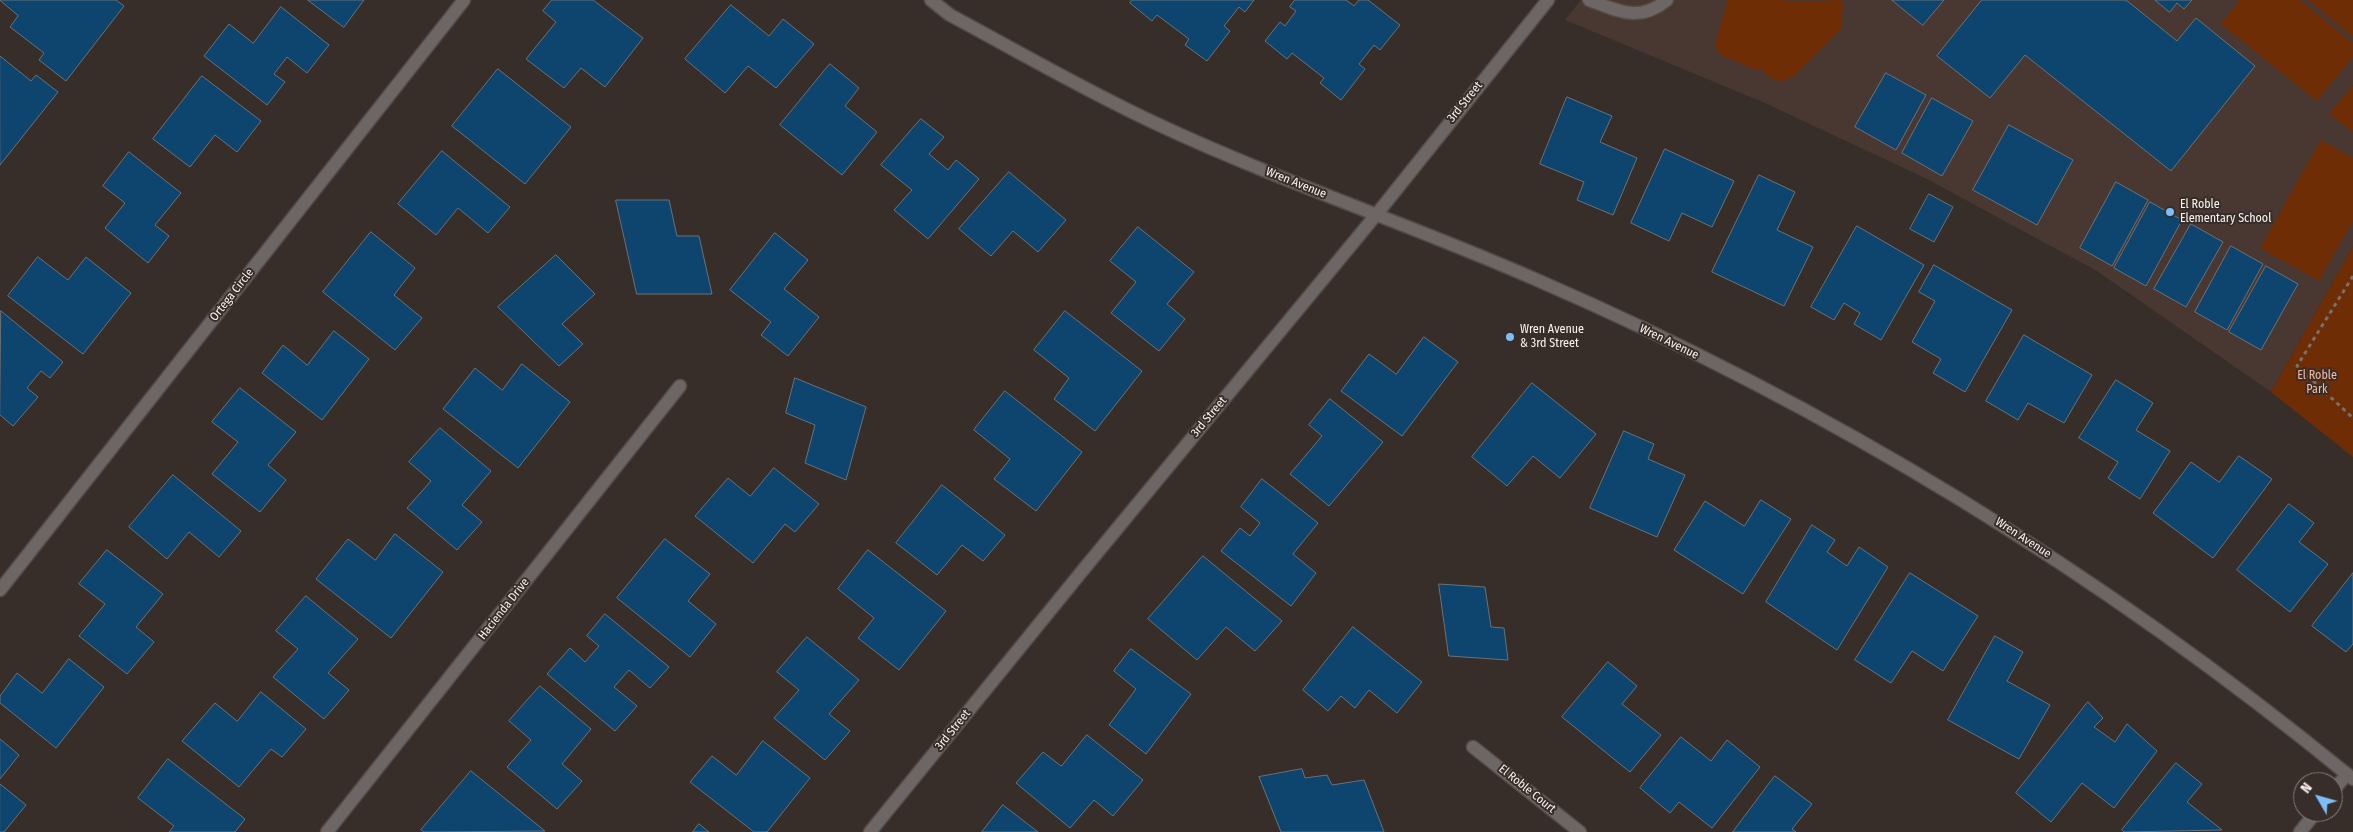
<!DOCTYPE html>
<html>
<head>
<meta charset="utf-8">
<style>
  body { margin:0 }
  #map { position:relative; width:2353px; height:832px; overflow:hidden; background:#382e29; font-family:"Fira Sans Condensed",sans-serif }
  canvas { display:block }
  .north { position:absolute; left:2293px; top:772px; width:50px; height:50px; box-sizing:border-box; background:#382e29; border:1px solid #867d79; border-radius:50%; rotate:308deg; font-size:14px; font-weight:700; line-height:20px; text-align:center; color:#faf3f0 }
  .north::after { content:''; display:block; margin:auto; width:18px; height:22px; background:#7cbef9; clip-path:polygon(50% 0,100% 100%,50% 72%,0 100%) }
</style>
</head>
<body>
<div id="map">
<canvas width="2353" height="832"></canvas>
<div class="north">N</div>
</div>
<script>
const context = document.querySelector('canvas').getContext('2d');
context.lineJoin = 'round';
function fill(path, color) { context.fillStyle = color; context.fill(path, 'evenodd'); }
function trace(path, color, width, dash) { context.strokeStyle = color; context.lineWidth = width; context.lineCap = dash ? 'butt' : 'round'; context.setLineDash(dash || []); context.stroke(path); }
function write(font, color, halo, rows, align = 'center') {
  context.font = font + ' "Fira Sans Condensed",sans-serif'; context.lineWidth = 4; context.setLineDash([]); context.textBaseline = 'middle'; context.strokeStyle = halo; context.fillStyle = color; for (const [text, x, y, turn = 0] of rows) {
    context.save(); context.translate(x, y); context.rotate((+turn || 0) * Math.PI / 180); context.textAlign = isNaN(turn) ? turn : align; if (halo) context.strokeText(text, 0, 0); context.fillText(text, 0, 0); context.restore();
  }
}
fill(new Path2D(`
  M1581 0H2353V85L2330 114 2353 132V246L2271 392 2097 271 1925 178 1765 103 1565 20Z`), '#483831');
fill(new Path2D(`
  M1728 0H1784L1787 2 1840 0 1843 3 1841 29 1794 76 1781 82 1767 76 1762 69H1753L1719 54 1715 44Z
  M2240 0H2300L2353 43V57L2317 101 2221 24Z
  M2308 0H2353V37Z
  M2353 85V132L2329 114Z
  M2321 140 2353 158V221L2319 281 2260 248Z
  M2353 246V457L2271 392Z`), '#6e2d05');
const building = new Path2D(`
  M0 0H116L124 6 66 81 39 60 44 53 10 27 18 16Z
  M308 0H364L344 27Z
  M552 0H593L643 38 605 87 581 68 564 88 526 59 556 22 543 11Z
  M1132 0H1254L1245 12 1239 7 1224 26 1230 31 1207 61 1185 45 1189 39 1157 15 1152 21 1130 3Z
  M1295 0H1346L1354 6 1359 0H1368L1400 25 1380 50 1374 45 1359 64 1365 69 1341 100 1320 83 1324 78 1292 53 1287 59 1265 41 1280 22 1285 26 1296 11 1290 7Z
  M1892 0H1944L1923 25Z
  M1982 0H2126L2177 41 2196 18 2255 66 2171 171 2025 55 1990 98 1937 56Z
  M2155 0H2192L2184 9 2177 3 2170 12Z
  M731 5 769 36 783 19 814 44 776 88 748 66 725 93 685 59Z
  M281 7 329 45 307 73 287 57 274 74 285 82 267 105 204 56 229 24 253 43Z
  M0 56 31 81 36 75 58 92 0 165Z
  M830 64 859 88 845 106 877 132 842 175 780 125Z
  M498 69 571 127 525 184 452 126Z
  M1886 73 1926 95 1896 150 1855 127Z
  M202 76 261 121 237 152 215 135 190 167 153 139Z
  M1567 97 1612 116 1600 142 1637 158 1613 215 1577 200 1584 182 1540 164Z
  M1932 98 1973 121 1942 176 1902 153Z
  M921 119 944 137 929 154 948 170 956 160 979 179 928 239 894 210 912 190 881 165Z
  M2009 125 2073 160 2037 225 1973 190Z
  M1665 149 1734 181 1712 227 1682 213 1669 241 1631 223Z
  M442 151 510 207 488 233 458 208 436 235 398 204Z
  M129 152 181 193 155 225 169 236 148 263 105 228 125 203 103 186Z
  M1009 172 1066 220 1038 252 1013 231 991 256 959 229Z
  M1759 175 1795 192 1777 230 1813 247 1784 306 1712 272Z
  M2116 182 2148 200 2112 266 2080 248Z
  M1929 194 1953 207 1934 242 1910 229Z
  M616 200H669L677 236H699L712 294H637Z
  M2150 202 2182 220 2146 286 2114 268Z
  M2191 224 2223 242 2186 307 2154 289Z
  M1857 226 1924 265 1881 340 1854 324 1860 313 1844 303 1834 320 1811 307Z
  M1138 227 1194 272 1167 304 1185 319 1159 351 1111 313 1136 282 1110 261Z
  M371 232 415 268 394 295 422 318 395 350 323 292Z
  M775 233 808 260 784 289 819 317 788 356 761 335 771 322 730 290Z
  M2231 246 2263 264 2227 330 2195 312Z
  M556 255 595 294 562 324 583 344 559 366 498 307Z
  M38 257 68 280 86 257 131 293 83 354 8 296Z
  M1934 265 2012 310 1965 392 1933 373 1941 359 1912 342 1935 301 1919 292Z
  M2266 266 2298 284 2261 350 2229 332Z
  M1 311 63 362 50 378 41 371 27 388 38 397 13 426 0 415Z
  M1065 311 1142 371 1095 431 1054 399 1069 378 1034 350Z
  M334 331 369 359 322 420 262 373 283 345 307 365Z
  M2024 335 2092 375 2064 423 2028 403 2018 420 1986 401Z
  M1424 337 1458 362 1402 436 1341 391 1369 354 1396 374Z
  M522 364 570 402 518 468 443 409 475 368 502 390Z
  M795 378 866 407 846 480 805 463 815 425 786 413Z
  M2116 380 2153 403 2136 430 2170 451 2140 499 2108 478 2118 462 2079 438Z
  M1532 383 1596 434 1560 478 1533 456 1507 486 1472 457Z
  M240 388 296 432 268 465 286 480 260 512 212 474 238 442 212 422Z
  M1005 391 1082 452 1036 511 994 479 1010 459 974 430Z
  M1330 399 1383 442 1329 506 1290 474 1322 436 1309 425Z
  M440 428 491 471 462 505 482 522 457 550 407 508 431 481 409 462Z
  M1624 431 1654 444 1648 459 1685 475 1657 537 1590 508Z
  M2239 456 2272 479 2213 558 2153 513 2191 462 2219 482Z
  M774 468 819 504 795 532 785 524 753 563 695 516 728 478 750 496Z
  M173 475 241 531 219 557 189 532 167 559 129 527Z
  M1262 479 1318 523 1293 554 1316 573 1291 606 1221 551 1240 528 1250 536 1260 523 1241 507Z
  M942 485 1005 535 983 561 962 545 937 575 896 543Z
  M1761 500 1791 519 1743 594 1674 550 1705 501 1744 526Z
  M2289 504 2314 523 2299 542 2328 564 2290 612 2237 570Z
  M1812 525 1835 540 1827 552 1847 566 1859 547 1888 567 1837 650 1766 602Z
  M395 534 443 572 391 638 316 579 348 539 375 560Z
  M665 539 710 574 688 601 716 624 690 657 617 598Z
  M107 550 163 594 136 627 154 642 127 674 79 636 105 604 79 584Z
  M868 550 946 611 899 670 858 638 874 618 838 589Z
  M1203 556 1282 621 1255 651 1226 627 1197 660 1148 619Z
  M1910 573 1978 616 1943 671 1912 651 1891 683 1855 660Z
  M2353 573V644L2346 652 2312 626Z
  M1439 584 1485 587 1491 627 1504 628 1508 660 1449 656Z
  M306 596 358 639 328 673 349 690 324 719 273 677 298 649 276 631Z
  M605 614 669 667 650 688 629 670 614 687 637 706 615 731 547 674 570 648 585 662 599 646 587 636Z
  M1353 627 1422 682 1397 713 1369 690 1355 708 1341 696 1328 711 1303 690Z
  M1995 636 2023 652 2007 681 2050 705 2019 759 1948 720Z
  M807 637 859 680 829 714 850 731 825 760 774 718 799 690 777 672Z
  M1131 649 1191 694 1146 754 1109 725 1136 689 1114 671Z
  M69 659 104 687 56 748 0 703V696L17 673 42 693Z
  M1608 662 1637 686 1622 704 1661 735 1630 772 1562 717Z
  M540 686 591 729 562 764 582 781 557 809 507 767 531 740 509 721Z
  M261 692 306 729 282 757 271 749 239 787 182 741 215 703 237 721Z
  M2088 702 2103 718 2094 727 2115 742 2127 724 2157 751 2114 808 2082 783 2051 822 2016 793Z
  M1087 735 1143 780 1113 816 1094 800 1070 828 1016 783 1043 752 1061 766Z
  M1681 737 1711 761 1727 740 1760 767 1712 828 1679 802 1670 813 1640 788Z
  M0 739 19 755 0 779Z
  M763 741 810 778 767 832H754L690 782 712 756 736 775Z
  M168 759 245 819 235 832H169L174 826 138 798Z
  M2176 763 2202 784 2187 802 2222 830 2124 832 2122 830Z
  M1302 769 1305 778 1327 775 1332 785 1364 780 1384 832H1281L1259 777Z
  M471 771 545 831 424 832 421 830Z
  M1775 776 1812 804 1792 829 1796 832H1733Z
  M0 784 26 805 4 832H0Z
  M1003 805 1038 832H982Z
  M699 824 709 832H693Z`);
fill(building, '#0d456f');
trace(building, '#69727a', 1);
const service = new Path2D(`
  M1589 0C1619 11 1639 23 1667 0`);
const minor = new Path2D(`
  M0 590 464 0
  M1473 747 1580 832
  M2333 791 2347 774
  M327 832 680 386
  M2300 832 2316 812`);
const tertiary = new Path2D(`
  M931 0 950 15C1019 52 1086 91 1157 124 1281 182 1412 225 1537 280 1833 408 2104 575 2353 779
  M870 832 1083 570 1376 215 1548 0`);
trace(service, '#534a45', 15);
trace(minor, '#534a45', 15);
trace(tertiary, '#534a45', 15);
trace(new Path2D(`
  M2353 276 2297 366 2353 418`), '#79706b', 3, [4, 4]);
trace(service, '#6c6764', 12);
trace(minor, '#6c6764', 12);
trace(tertiary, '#6c6764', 12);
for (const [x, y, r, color] of [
  [2170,212,5,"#7cbef9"],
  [1510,337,5,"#7cbef9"]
]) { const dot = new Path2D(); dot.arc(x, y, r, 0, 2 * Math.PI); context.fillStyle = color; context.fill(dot); trace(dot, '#382e29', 2); }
write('12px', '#faf3f0', '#382e29', [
  ["3rd Street",1465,102,-51],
  ["Wren Avenue",1296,183,22],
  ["Ortega Circle",232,295,-52],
  ["Wren Avenue",1669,342,26],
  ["3rd Street",1209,417,-50],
  ["Wren Avenue",2023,538,33],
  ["Hacienda Drive",504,609,-52],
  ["3rd Street",953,730,-51],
  ["El Roble Court",1527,789,39]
]);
write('12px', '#faf3f0', '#382e29', [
  ["El Roble",2180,205],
  ["Elementary School",2180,219],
  ["Wren Avenue",1520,330],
  ["& 3rd Street",1520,344]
], 'left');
write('12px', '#f9b89b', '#382e29', [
  ["El Roble",2317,376],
  ["Park",2317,390]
]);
</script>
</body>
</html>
